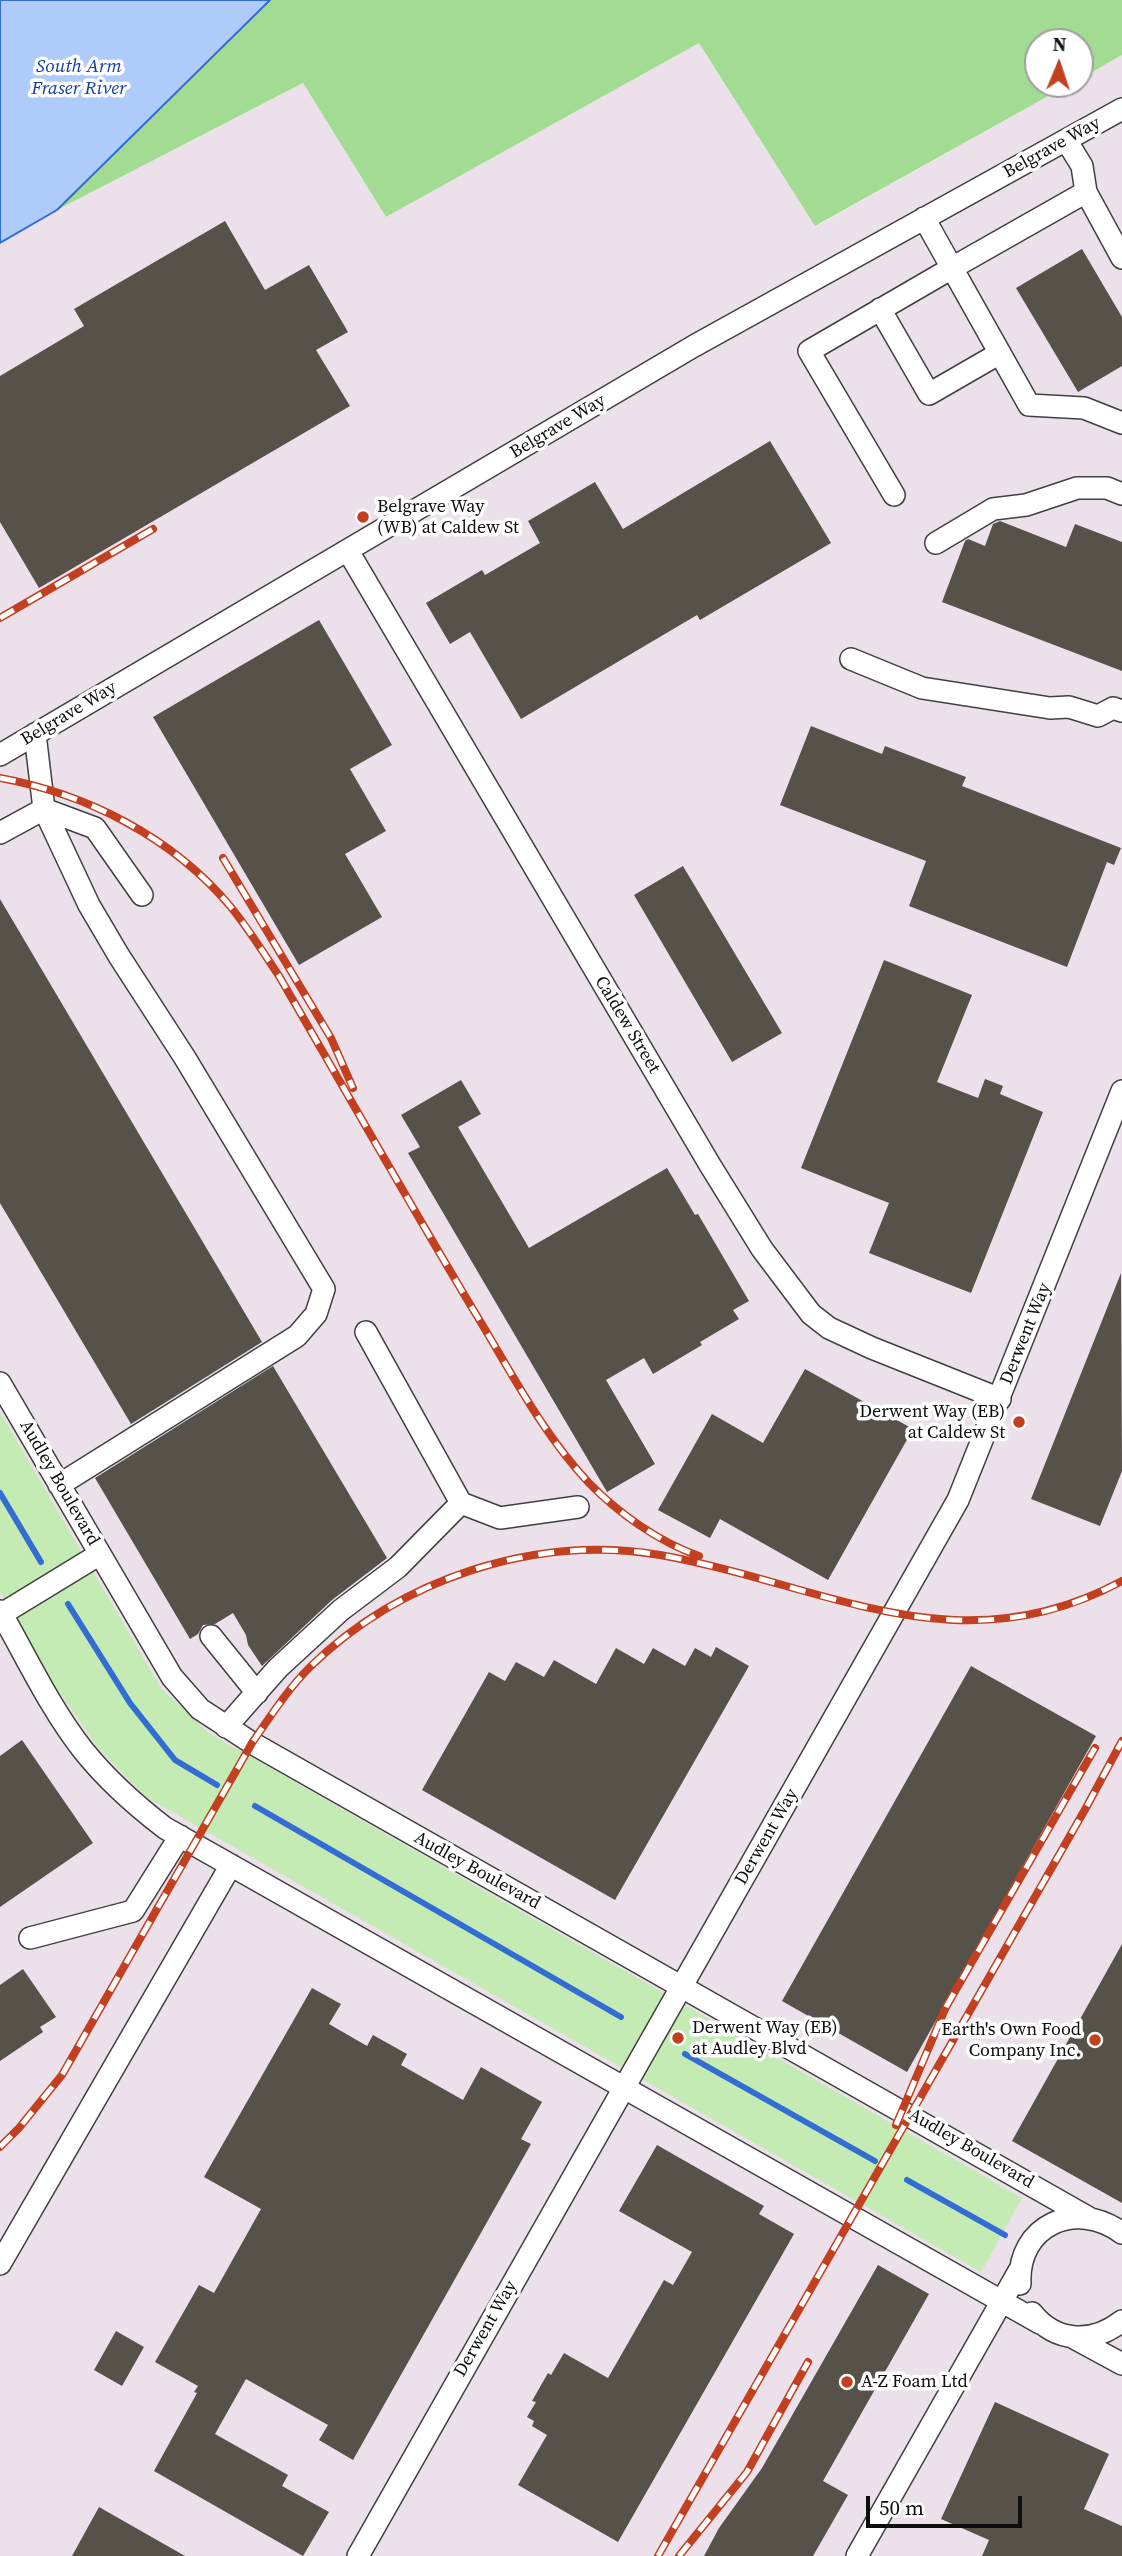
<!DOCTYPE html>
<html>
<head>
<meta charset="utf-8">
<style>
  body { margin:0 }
  #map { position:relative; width:1122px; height:2556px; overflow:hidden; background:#feffec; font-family:"Source Serif 4",serif }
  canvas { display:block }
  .north { position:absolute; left:1024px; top:28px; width:70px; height:70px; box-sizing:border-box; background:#fff; border:2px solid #9e9e9e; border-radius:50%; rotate:2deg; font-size:19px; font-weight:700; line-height:28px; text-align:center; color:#0d0d0d }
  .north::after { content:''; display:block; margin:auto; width:24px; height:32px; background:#c23f1f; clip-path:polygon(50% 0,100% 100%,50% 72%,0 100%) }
  .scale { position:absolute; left:866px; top:2496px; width:156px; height:32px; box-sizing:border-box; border:4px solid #0d0d0d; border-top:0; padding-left:9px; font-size:21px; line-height:24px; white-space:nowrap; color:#0d0d0d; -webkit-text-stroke:5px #fff; paint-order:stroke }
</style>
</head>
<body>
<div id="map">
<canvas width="1122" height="2556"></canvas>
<div class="north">N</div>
<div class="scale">50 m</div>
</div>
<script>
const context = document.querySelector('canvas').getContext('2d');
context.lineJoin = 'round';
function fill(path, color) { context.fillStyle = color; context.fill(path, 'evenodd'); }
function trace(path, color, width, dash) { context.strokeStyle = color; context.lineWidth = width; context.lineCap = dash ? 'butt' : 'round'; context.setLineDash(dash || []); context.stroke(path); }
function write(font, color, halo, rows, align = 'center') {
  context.font = font + ' "Source Serif 4",serif'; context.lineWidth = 7; context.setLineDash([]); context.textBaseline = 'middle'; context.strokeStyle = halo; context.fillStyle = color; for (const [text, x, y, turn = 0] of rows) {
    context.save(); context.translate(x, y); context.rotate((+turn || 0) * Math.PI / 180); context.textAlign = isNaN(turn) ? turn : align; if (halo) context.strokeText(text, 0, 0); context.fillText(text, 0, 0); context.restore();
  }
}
fill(new Path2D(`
  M699 43 816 226 1070 84H1080V79L1122 55V2556H0V243L57 210 303 83 386 217Z`), '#ece0ea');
fill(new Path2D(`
  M0 1412 161 1688 209 1733 1022 2198 981 2272 146 1797 99 1749 55 1686 0 1592Z`), '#c4ebb4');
fill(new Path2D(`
  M270 0H1122V55L1080 79V42H1038V84H1070L815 226 699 43 386 217 303 83 57 210Z`), '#a2dc93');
const water = new Path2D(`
  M0 0H270L57 210 0 243Z`);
fill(water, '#afcbf9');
trace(water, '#336cd3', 2);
trace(new Path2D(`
  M0 1493 41 1562
  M68 1604 130 1703 175 1760 217 1785
  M255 1806 621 2017
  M685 2054 875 2161
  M907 2180 1005 2235`), '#336cd3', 6);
fill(new Path2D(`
  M225 221 265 290 309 265 348 332 316 350 350 406 39 588 0 522V376L84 326 74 309Z
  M1082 249 1122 317V366L1078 392 1016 288Z
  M770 441 831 543 700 620 697 615 521 719 470 632 450 644 426 603 482 570 485 575 540 543 528 521 595 482 623 529Z
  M1000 521 1066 547 1075 524 1122 542V671L942 602 965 541 968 539 985 546 993 524Z
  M319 620 392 745 350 769 386 831 345 854 382 917 299 965 153 717Z
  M811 726 882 754 885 746 966 777 962 786 1121 848 1114 865 1107 862 1067 967 909 906 926 861 780 805Z
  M683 866 782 1033 732 1062 634 895Z
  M0 899 262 1342 131 1424 0 1203Z
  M884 960 972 995 937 1082 978 1098 985 1079 1003 1086 1000 1094 1043 1112 971 1293 869 1253 889 1203 801 1168Z
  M461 1080 481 1114 458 1127 529 1248 667 1168 695 1215 698 1214 749 1301 733 1310 739 1319 700 1342 702 1345 653 1374 644 1358 606 1380 655 1464 607 1492 408 1153 420 1147 401 1115Z
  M1121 1273 1122 1471 1100 1526 1031 1499Z
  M273 1366 387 1558 332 1600 262 1666 248 1645 246 1635 233 1613 215 1624 203 1625 198 1634 190 1639 95 1478Z
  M805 1369 913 1429 828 1580 720 1519 710 1538 658 1510 712 1414 763 1443Z
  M716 1647 749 1666 615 1900 422 1790 489 1672 505 1681 516 1662 544 1677 554 1660 596 1684 616 1648 644 1664 653 1648 685 1666 695 1648 711 1657Z
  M971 1666 1096 1736 907 2072 782 2001Z
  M22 1740 93 1843 0 1907V1756Z
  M1122 1944V2203L1012 2141Z
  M23 1969 56 2017 40 2027 43 2032 0 2061V1985Z
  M312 1988 341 2004 329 2024 367 2046 373 2035 407 2054 401 2065 463 2100 481 2067 542 2102 521 2139 531 2144 353 2460 319 2440 328 2425 246 2379 215 2434 288 2475 282 2486 329 2512 303 2556 154 2471 197 2393 194 2392 198 2386 155 2362 199 2285 214 2293 261 2209 204 2177Z
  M657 2145 764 2206 759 2214 794 2234 618 2542 518 2485 547 2435 532 2426 534 2421 527 2417 536 2402 532 2401 548 2373 551 2375 564 2353 608 2378 664 2280 673 2285 692 2252 619 2211Z
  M878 2265 929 2294 823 2481 848 2495 813 2556H704L719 2528 762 2468Z
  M116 2331 144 2347 122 2386 94 2370Z
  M995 2402 1109 2454 1084 2509 1122 2526V2556H982L989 2540 941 2519Z
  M99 2507 185 2556H72Z`), '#565149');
const minor = new Path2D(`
  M1066 140 1082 166 1086 192 1122 258
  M1086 192 952 268 1029 405 1084 408 1122 423
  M880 309 929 394 1000 353
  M894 495 809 351 952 268 924 218
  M936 543 993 509 1026 505 1077 488H1107L1122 494
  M348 551 710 1165 762 1249 811 1314 829 1328 872 1348 1000 1399
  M851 659 922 688 1050 708 1069 707 1098 716 1113 708 1122 711
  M0 755 694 346 1122 109
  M44 809 89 905 119 956 185 1058 324 1289 316 1314 297 1336 59 1485
  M44 809 95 828 142 895
  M0 833 44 809 35 734
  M0 1383 172 1677 200 1709 252 1743 1089 2218
  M461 1503 500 1518 578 1507
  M0 1611C27 1658 50 1708 83 1750 107 1780 135 1805 165 1828L1040 2323
  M0 1615 100 1554
  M211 1636 257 1693
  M226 1727 278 1668 341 1610 398 1567 461 1503 366 1332
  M30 1938 133 1911 180 1836
  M0 2264 231 1865
  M1020 2284C1017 2225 1076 2199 1122 2233
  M1032 2313C1056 2343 1093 2344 1122 2321
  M1074 2338 1122 2364
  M358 2556 958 1500 1122 1091
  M857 2556 1019 2271`);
trace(minor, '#404040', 24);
trace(minor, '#fff', 21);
const rail = new Path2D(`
  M0 618 153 529
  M0 778C87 794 172 837 230 906 248 928 263 952 279 976 344 1088 408 1201 474 1311 510 1370 542 1433 589 1483 618 1513 659 1542 699 1556
  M223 858 331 1038 353 1088
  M896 2125 946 2007 1095 1748
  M0 2147 19 2128 62 2075 252 1743C270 1717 287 1690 310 1667 400 1579 535 1534 660 1555 824 1584 957 1670 1122 1581
  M658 2556 1087 1806 1122 1741
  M679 2556 747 2472 808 2362`);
trace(rail, '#c23f1f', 8);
trace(rail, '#fff', 5, [16]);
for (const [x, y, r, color] of [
  [363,517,7,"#c23f1f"],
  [1019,1422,7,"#c23f1f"],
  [678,2038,7,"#c23f1f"],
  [1095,2040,7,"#c23f1f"],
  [847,2382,7,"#c23f1f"]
]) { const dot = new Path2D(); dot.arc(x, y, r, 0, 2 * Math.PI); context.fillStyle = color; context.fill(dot); trace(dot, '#fff', 2.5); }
write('18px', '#0d0d0d', '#fff', [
  ["Belgrave Way",1052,148,-29],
  ["Belgrave Way",558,427,-31],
  ["Belgrave Way",69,714,-31],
  ["Caldew Street",627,1025,59],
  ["Derwent Way",1026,1334,-68],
  ["Audley Boulevard",59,1483,60],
  ["Derwent Way",767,1837,-60],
  ["Audley Boulevard",477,1871,29],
  ["Audley Boulevard",971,2149,30],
  ["Derwent Way",486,2329,-60]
]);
write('18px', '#0d0d0d', '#fff', [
  ["Belgrave Way",377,507],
  ["(WB) at Caldew St",377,528],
  ["Derwent Way (EB)",1005,1412,"right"],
  ["at Caldew St",1005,1433,"right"],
  ["Derwent Way (EB)",692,2028],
  ["at Audley Blvd",692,2049],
  ["Earth's Own Food",1081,2030,"right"],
  ["Company Inc.",1081,2051,"right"],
  ["A-Z Foam Ltd",861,2382]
], 'left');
write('italic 19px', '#1140a3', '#fff', [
  ["South Arm",79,67],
  ["Fraser River",79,89]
]);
</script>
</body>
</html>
